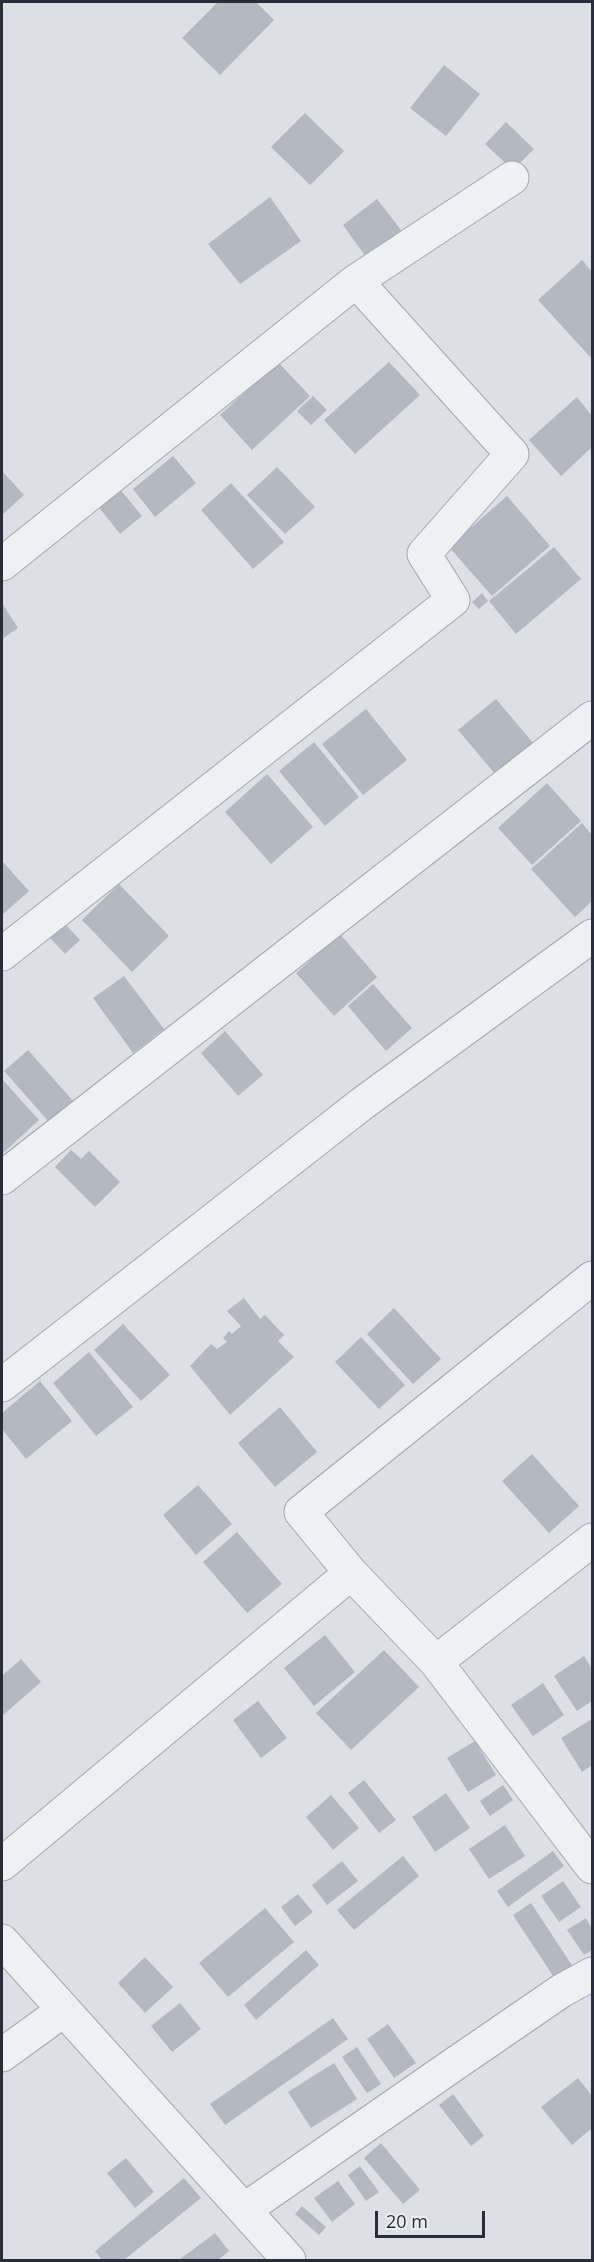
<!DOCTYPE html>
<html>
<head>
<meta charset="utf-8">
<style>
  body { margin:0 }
  #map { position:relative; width:594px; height:2262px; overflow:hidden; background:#dcdfe5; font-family:"Open Sans",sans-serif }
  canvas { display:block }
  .frame { position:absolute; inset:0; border:3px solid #282d3a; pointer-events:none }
  .scale { position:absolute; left:375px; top:2211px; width:110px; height:27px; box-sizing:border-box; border:3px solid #282d3a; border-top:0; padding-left:8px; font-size:18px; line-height:21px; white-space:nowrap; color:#282d3a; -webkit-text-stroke:4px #ebeef3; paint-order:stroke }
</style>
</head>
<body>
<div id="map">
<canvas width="594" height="2262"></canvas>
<div class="frame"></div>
<div class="scale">20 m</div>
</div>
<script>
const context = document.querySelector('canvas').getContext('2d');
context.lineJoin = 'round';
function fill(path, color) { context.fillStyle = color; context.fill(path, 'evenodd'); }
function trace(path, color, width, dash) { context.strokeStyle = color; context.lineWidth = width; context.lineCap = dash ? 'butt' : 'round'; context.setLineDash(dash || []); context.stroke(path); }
fill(new Path2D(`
  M218 2H256L274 20 220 75 182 38Z
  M444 65 480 94 446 136 410 108Z
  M305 113 344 151 310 185 271 147Z
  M506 122 534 149 513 170 485 144Z
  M270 197 301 241 240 284 208 244Z
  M377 199 401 230 366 257 343 225Z
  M582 260 592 272V359L538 300Z
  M278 362 310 396 252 450 220 415Z
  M389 362 420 395 355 454 324 420Z
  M313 396 327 410 311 425 297 411Z
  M577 397 592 416V447L561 476 529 440Z
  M173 456 196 483 155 517 133 489Z
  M277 467 315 507 285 534 247 495Z
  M2 471 24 495 2 515Z
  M115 483 142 516 120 534 94 501Z
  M231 483 284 542 253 569 201 510Z
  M507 496 550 546 492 596 449 547Z
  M554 547 581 579 516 634 489 601Z
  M482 593 488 601 479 609 472 602Z
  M2 603 18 628 2 639Z
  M496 699 534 744 496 775 458 730Z
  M366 709 407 760 363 795 322 744Z
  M314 742 359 797 325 826 279 771Z
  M267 774 313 827 271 864 225 812Z
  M547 783 581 821 532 865 498 828Z
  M582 823 592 835V901L575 917 531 869Z
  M3 862 29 891 2 915V863Z
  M119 884 169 936 132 972 82 920Z
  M65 924 80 940 65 954 50 938Z
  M340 934 377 977 334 1016 296 973Z
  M124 976 164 1029 133 1053 93 998Z
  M373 984 412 1028 386 1051 348 1006Z
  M225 1031 263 1075 238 1096 201 1053Z
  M28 1050 74 1102 50 1123 4 1071Z
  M2 1079 39 1120 2 1154Z
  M71 1150 81 1159 89 1151 120 1182 95 1207 55 1167Z
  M244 1298 260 1319 265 1315 284 1335 278 1341 294 1357 230 1415 190 1366 211 1344 217 1349 227 1342 223 1338 229 1331 232 1334 241 1326 227 1311Z
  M394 1308 441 1359 413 1384 367 1334Z
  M123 1324 170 1375 141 1401 94 1350Z
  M361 1337 405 1385 379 1409 335 1362Z
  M89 1352 133 1407 96 1436 53 1383Z
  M40 1381 72 1421 26 1459 2 1429V1413Z
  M280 1407 317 1452 275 1487 238 1443Z
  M532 1454 579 1506 549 1533 502 1481Z
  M198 1485 232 1524 196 1555 163 1515Z
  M237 1532 282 1584 247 1613 203 1562Z
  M325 1635 355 1672 314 1706 284 1668Z
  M384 1650 419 1687 351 1750 316 1713Z
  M584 1656 592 1669V1701L577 1711 554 1676Z
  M21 1659 41 1682 2 1716V1676Z
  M543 1683 564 1715 533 1736 511 1705Z
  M258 1701 287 1738 261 1758 233 1720Z
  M592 1719V1765L582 1772 561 1738Z
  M475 1741 496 1775 468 1792 447 1758Z
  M364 1780 396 1820 379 1833 348 1793Z
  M503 1785 513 1800 490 1816 480 1801Z
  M446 1793 470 1828 435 1852 412 1817Z
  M331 1795 359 1828 333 1850 306 1817Z
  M505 1825 525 1856 489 1879 469 1849Z
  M553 1851 564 1866 508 1907 497 1891Z
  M403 1856 419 1876 354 1930 337 1910Z
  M342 1861 358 1881 327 1905 312 1885Z
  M563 1881 581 1907 559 1922 541 1896Z
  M298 1894 313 1912 295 1926 281 1907Z
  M531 1903 573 1967 555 1979 513 1915Z
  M265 1908 294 1942 228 1997 199 1963Z
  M586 1918 592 1929V1950L584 1955 567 1930Z
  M306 1950 319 1965 256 2020 244 2005Z
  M145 1957 173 1987 145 2013 118 1983Z
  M180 2003 201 2029 172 2052 151 2026Z
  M333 2018 348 2039 225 2125 210 2104Z
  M388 2024 416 2063 394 2078 367 2039Z
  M357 2047 381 2084 367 2093 342 2057Z
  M334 2063 357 2099 311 2128 288 2092Z
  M578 2078 592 2096V2128L572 2145 541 2107Z
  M453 2094 484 2136 471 2146 439 2105Z
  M381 2143 420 2190 403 2204 364 2158Z
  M126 2158 154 2192 135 2208 107 2173Z
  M360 2166 379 2192 366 2201 348 2175Z
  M184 2178 201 2198 124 2260H102L95 2251Z
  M338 2181 355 2204 332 2222 314 2198Z
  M302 2206 326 2227 319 2235 295 2214Z
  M215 2233 229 2251 218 2260H179Z`), '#b4b8c1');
const minor = new Path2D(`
  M2 564 356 281 512 178
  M2 954 453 600 424 554 512 454 356 281
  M2 1178 592 718
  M592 1278 301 1512 351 1573 436 1662 592 1867
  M2 1385 363 1103 592 936
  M436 1662 592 1540
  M2 1864 351 1573
  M2 1941 289 2260
  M2 2055 64 2010
  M244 2210 456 2063 561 1991 592 1974`);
trace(minor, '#a2a6ae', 35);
trace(minor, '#eff0f4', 33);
</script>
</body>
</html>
